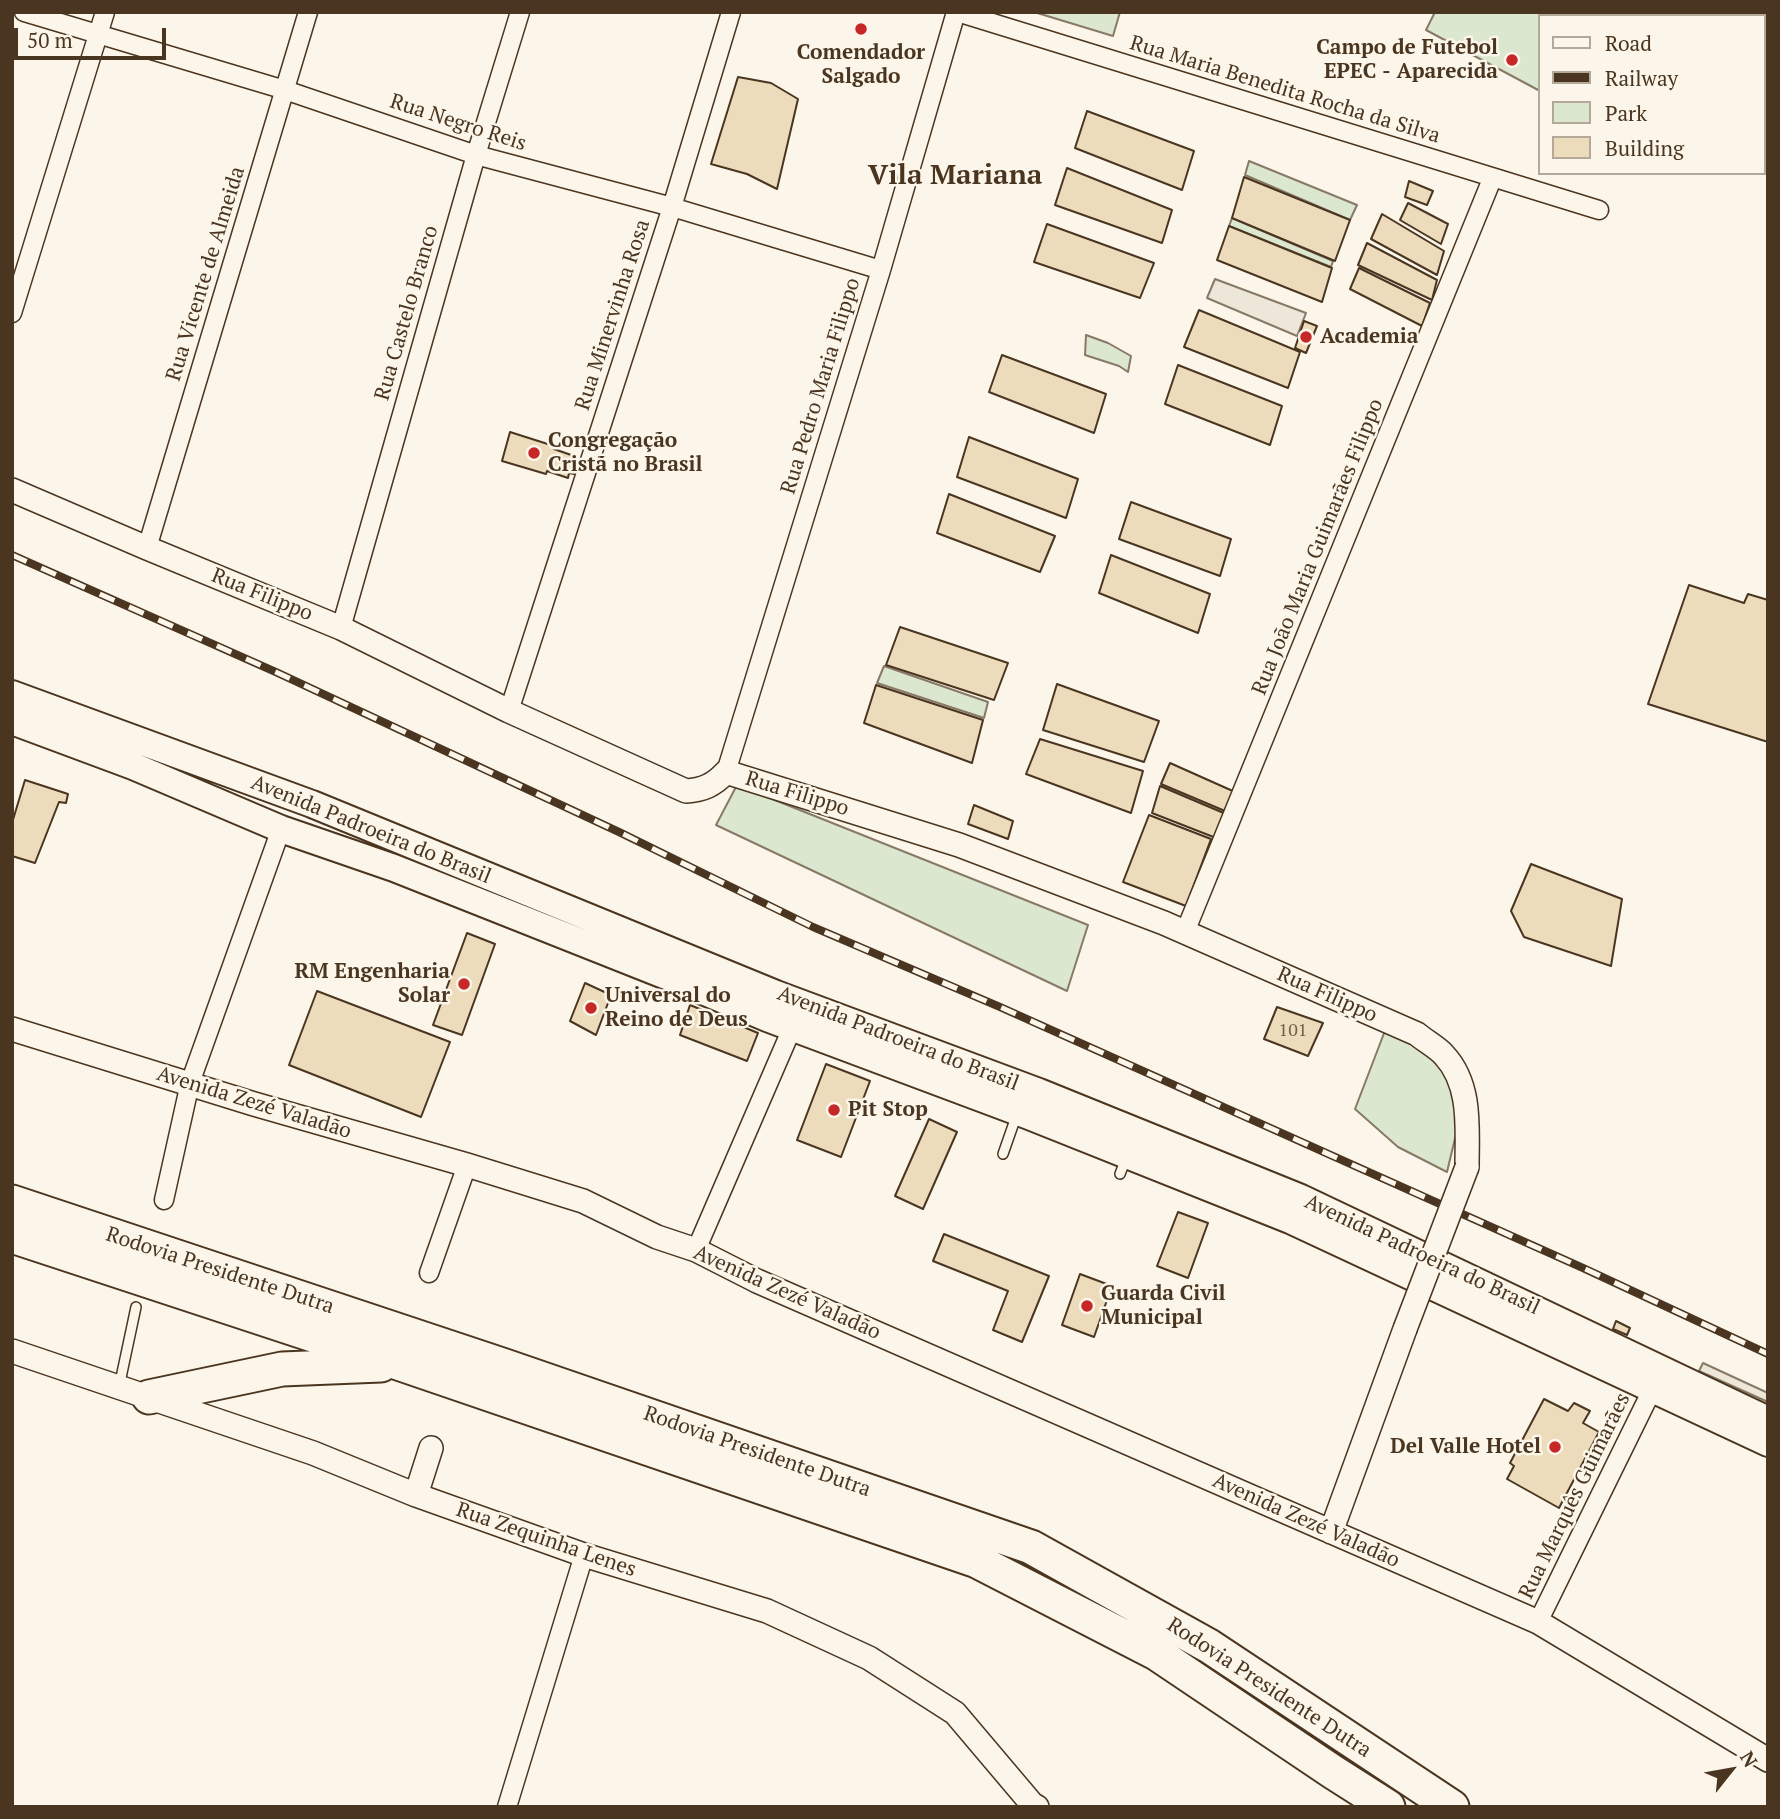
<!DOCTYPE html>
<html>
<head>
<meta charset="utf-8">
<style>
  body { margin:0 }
  #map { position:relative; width:1780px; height:1819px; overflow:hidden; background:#fbf6e9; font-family:"PT Serif",serif }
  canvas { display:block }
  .frame { position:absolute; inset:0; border:14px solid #4a3520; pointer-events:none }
  .legend { position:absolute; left:1538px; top:14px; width:228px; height:161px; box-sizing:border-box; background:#fbf6e9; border:2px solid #b4a999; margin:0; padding:9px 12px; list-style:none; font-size:21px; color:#4a3520 }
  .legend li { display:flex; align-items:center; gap:14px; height:35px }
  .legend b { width:35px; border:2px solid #b4a999 }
  .north { position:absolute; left:1696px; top:1735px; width:70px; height:70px; -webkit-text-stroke:5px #fbf6e9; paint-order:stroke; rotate:59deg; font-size:19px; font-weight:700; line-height:28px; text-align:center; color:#4a3520 }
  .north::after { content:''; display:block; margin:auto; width:24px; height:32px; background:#4a3520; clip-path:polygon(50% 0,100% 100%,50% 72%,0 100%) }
  .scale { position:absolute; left:14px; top:28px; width:152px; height:32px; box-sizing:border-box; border:4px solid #4a3520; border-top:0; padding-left:9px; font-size:21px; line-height:24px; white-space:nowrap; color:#4a3520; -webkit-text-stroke:5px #fbf6e9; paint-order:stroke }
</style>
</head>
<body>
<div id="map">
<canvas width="1780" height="1819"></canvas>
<div class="frame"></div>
<ul class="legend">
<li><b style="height:9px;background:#fbf6e9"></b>Road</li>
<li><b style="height:9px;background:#4a3520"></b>Railway</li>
<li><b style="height:19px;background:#dce7d0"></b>Park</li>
<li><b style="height:19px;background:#ecdcbc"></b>Building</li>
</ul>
<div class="north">N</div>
<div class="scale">50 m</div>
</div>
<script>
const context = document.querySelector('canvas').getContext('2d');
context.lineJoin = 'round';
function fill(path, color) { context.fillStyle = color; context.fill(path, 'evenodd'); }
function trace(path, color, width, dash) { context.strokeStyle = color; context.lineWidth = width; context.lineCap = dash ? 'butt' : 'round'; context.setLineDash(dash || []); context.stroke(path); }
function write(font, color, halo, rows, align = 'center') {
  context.font = font + ' "PT Serif",serif'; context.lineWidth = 5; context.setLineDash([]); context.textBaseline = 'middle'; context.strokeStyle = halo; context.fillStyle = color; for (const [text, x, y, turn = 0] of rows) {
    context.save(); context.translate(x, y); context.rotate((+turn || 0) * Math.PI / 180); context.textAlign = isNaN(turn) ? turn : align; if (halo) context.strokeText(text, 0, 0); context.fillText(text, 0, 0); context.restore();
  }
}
const green = new Path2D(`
  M1034 12H1120L1113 36Z
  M1435 12H1640L1638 16H1540V91L1426 30Z
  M1249 161 1357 205 1350 220 1245 175Z
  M1232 218 1333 261 1331 267 1229 226Z
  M1086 335 1108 343 1131 356 1128 372 1119 366 1085 355Z
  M884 666 988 702 984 718 877 683Z
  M737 785 1088 925 1067 991 716 825Z
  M1386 1028 1441 1061 1462 1109 1447 1172 1398 1147 1355 1109Z`);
fill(green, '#dce7d0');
trace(green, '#887966', 2);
const parking = new Path2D(`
  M1215 279 1306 313 1297 336 1207 298Z
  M1703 1363 1768 1393V1402L1699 1371Z`);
fill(parking, '#ede7d9');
trace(parking, '#887966', 2);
const building = new Path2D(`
  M738 77 771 83 798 99 777 189 747 174 711 164Z
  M1087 111 1194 151 1182 190 1075 148Z
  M1067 168 1172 210 1162 243 1055 205Z
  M1244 177 1350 220 1335 261 1232 218Z
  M1409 181 1433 191 1427 205 1405 197Z
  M1408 203 1448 224 1441 244 1400 220Z
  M1382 214 1444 251 1437 275 1371 239Z
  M1047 224 1154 263 1140 298 1034 262Z
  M1229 226 1332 268 1322 302 1217 260Z
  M1367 243 1437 280 1432 300 1358 265Z
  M1359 268 1430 303 1422 326 1350 289Z
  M1199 310 1300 352 1288 388 1184 347Z
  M1304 321 1317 326 1306 353 1295 348Z
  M1002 355 1106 394 1094 433 989 392Z
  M1178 365 1282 406 1270 445 1165 404Z
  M510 432 554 446V449L574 456 572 461 577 463 574 474 569 473 568 478 547 471 546 474 502 461Z
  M969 437 1078 479 1066 518 957 477Z
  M949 494 1055 536 1040 572 937 533Z
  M1131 502 1231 539 1220 576 1119 539Z
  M1111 555 1210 594 1198 633 1099 593Z
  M1689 585 1744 603 1748 594 1768 600V742L1648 704Z
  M900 627 1008 663 994 700 886 665Z
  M1057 684 1159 721 1144 762 1043 730Z
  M876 685 983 720 972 763 864 723Z
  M1040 739 1143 771 1131 813 1026 774Z
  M1170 763 1235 792 1225 811 1161 784Z
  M25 780 68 794 66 803 59 802 35 863 12 856V823Z
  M1160 786 1226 814 1216 838 1152 813Z
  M974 805 1013 821 1008 839 968 824Z
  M1149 815 1211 839 1186 906 1123 882Z
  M1531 864 1622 899 1611 966 1524 937 1511 911Z
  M467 933 495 944 462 1035 433 1025Z
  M585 983 611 995 596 1035 570 1021Z
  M317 991 450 1042 421 1117 289 1065Z
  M690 1005 758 1033 747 1061 680 1035Z
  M1277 1007 1323 1023 1308 1056 1264 1039Z
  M826 1064 870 1081 841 1157 797 1140Z
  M929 1119 957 1132 923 1209 895 1196Z
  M1178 1212 1208 1223 1188 1278 1157 1266Z
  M944 1234 1049 1276 1022 1342 993 1330 1008 1291 933 1261Z
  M1080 1274 1112 1286 1094 1337 1062 1325Z
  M1616 1321 1630 1328 1627 1335 1613 1329Z
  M1544 1399 1568 1411 1574 1403 1590 1411 1583 1423 1599 1432 1559 1508 1507 1479 1514 1466 1510 1463Z`);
fill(building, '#ecdcbc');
trace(building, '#4a3520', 2);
const service = new Path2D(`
  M1003 1154 1017 1114
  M1120 1174 1127 1156
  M119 1387 136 1307`);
const minor = new Path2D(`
  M24 12 285 90 476 155 672 207 881 270
  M957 12 1599 210
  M12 313 105 12
  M147 548 308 12
  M341 628 476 155 520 12
  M509 711 672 207 731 12
  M726 772 881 270 956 12
  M1185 932 1492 179
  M164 1200 190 1083 281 829
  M696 1250 793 1026
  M429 1273 467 1165
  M1538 1622 1652 1390
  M507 1807 584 1555`);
const tertiary = new Path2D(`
  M12 490 147 548 341 628 509 711 686 791C703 790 714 785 726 772L959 845 1164 923 1417 1034C1425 1041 1437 1047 1444 1055 1472 1085 1467 1129 1467 1167
  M12 1029 254 1104 467 1165 583 1201 657 1237 696 1250 757 1281 1538 1622 1768 1760
  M12 1351 313 1453 416 1495 584 1555 767 1611 869 1658 955 1713 1032 1804 1037 1807
  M416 1495 431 1448
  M1331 1532 1405 1329`);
const secondary = new Path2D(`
  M12 694 312 804 776 994 1039 1092 1301 1198 1768 1420
  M12 721 133 766 281 829 394 868 674 979 767 1018 1029 1116 1290 1220 1768 1443`);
const motorway = new Path2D(`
  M12 1202 502 1365 1031 1547 1209 1646 1452 1807
  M12 1236 401 1364 977 1561 1156 1653 1333 1772 1388 1807
  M149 1397 282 1369 381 1365`);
trace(service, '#4a3520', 12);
trace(minor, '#4a3520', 21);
trace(tertiary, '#4a3520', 26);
trace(secondary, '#4a3520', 30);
trace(motorway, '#4a3520', 37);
trace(service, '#fbf6e9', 9);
trace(minor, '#fbf6e9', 18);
trace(tertiary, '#fbf6e9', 23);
trace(secondary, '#fbf6e9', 26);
trace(motorway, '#fbf6e9', 33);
const rail = new Path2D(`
  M12 555 278 673 619 832 813 927 1000 1007 1583 1268 1768 1354`);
trace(rail, '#4a3520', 8);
trace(rail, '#fbf6e9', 5, [16]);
const tertiaryBridge = new Path2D(`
  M1405 1329 1467 1167`);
trace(tertiaryBridge, '#4a3520', 26, []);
trace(tertiaryBridge, '#fbf6e9', 23);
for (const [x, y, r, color] of [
  [861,29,7,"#c62828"],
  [1512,60,7,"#c62828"],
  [1306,337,7,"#c62828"],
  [534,453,7,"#c62828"],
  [464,984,7,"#c62828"],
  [591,1008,7,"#c62828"],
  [834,1110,7,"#c62828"],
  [1087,1306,7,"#c62828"],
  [1555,1447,7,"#c62828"]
]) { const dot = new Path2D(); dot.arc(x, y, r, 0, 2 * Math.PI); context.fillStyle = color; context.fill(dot); trace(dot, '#fbf6e9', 2.5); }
write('18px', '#725f47', null, [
  ["101",1293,1031]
]);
write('bold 21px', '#4a3520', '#fbf6e9', [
  ["Campo de Futebol",1498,48,"right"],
  ["EPEC - Aparecida",1498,72,"right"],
  ["Comendador",861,53,"center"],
  ["Salgado",861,77,"center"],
  ["Academia",1320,337],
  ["Congregação",548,441],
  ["Cristã no Brasil",548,465],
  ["RM Engenharia",450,972,"right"],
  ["Solar",450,996,"right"],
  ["Universal do",605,996],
  ["Reino de Deus",605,1020],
  ["Pit Stop",848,1110],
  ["Guarda Civil",1101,1294],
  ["Municipal",1101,1318],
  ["Del Valle Hotel",1541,1447,"right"]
], 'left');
write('21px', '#4a3520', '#fbf6e9', [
  ["Rua Maria Benedita Rocha da Silva",1285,90,17],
  ["Rua Negro Reis",458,123,18],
  ["Rua Vicente de Almeida",206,274,-73],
  ["Rua Castelo Branco",407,313,-74],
  ["Rua Minervinha Rosa",613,315,-72],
  ["Rua Pedro Maria Filippo",821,386,-73],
  ["Rua João Maria Guimarães Filippo",1318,547,-68],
  ["Rua Filippo",262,595,22],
  ["Rua Filippo",797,794,17],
  ["Avenida Padroeira do Brasil",371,830,22],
  ["Rua Filippo",1327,995,24],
  ["Avenida Padroeira do Brasil",898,1039,21],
  ["Avenida Zezé Valadão",254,1103,17],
  ["Avenida Padroeira do Brasil",1422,1255,25],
  ["Rodovia Presidente Dutra",220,1271,18],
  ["Avenida Zezé Valadão",787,1293,24],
  ["Rodovia Presidente Dutra",757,1452,19],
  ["Rua Marquês Guimarães",1575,1496,-64],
  ["Avenida Zezé Valadão",1306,1521,24],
  ["Rua Zequinha Lenes",546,1540,19],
  ["Rodovia Presidente Dutra",1269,1688,33]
]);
write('bold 28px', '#4a3520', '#fbf6e9', [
  ["Vila Mariana",955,176]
]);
</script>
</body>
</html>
